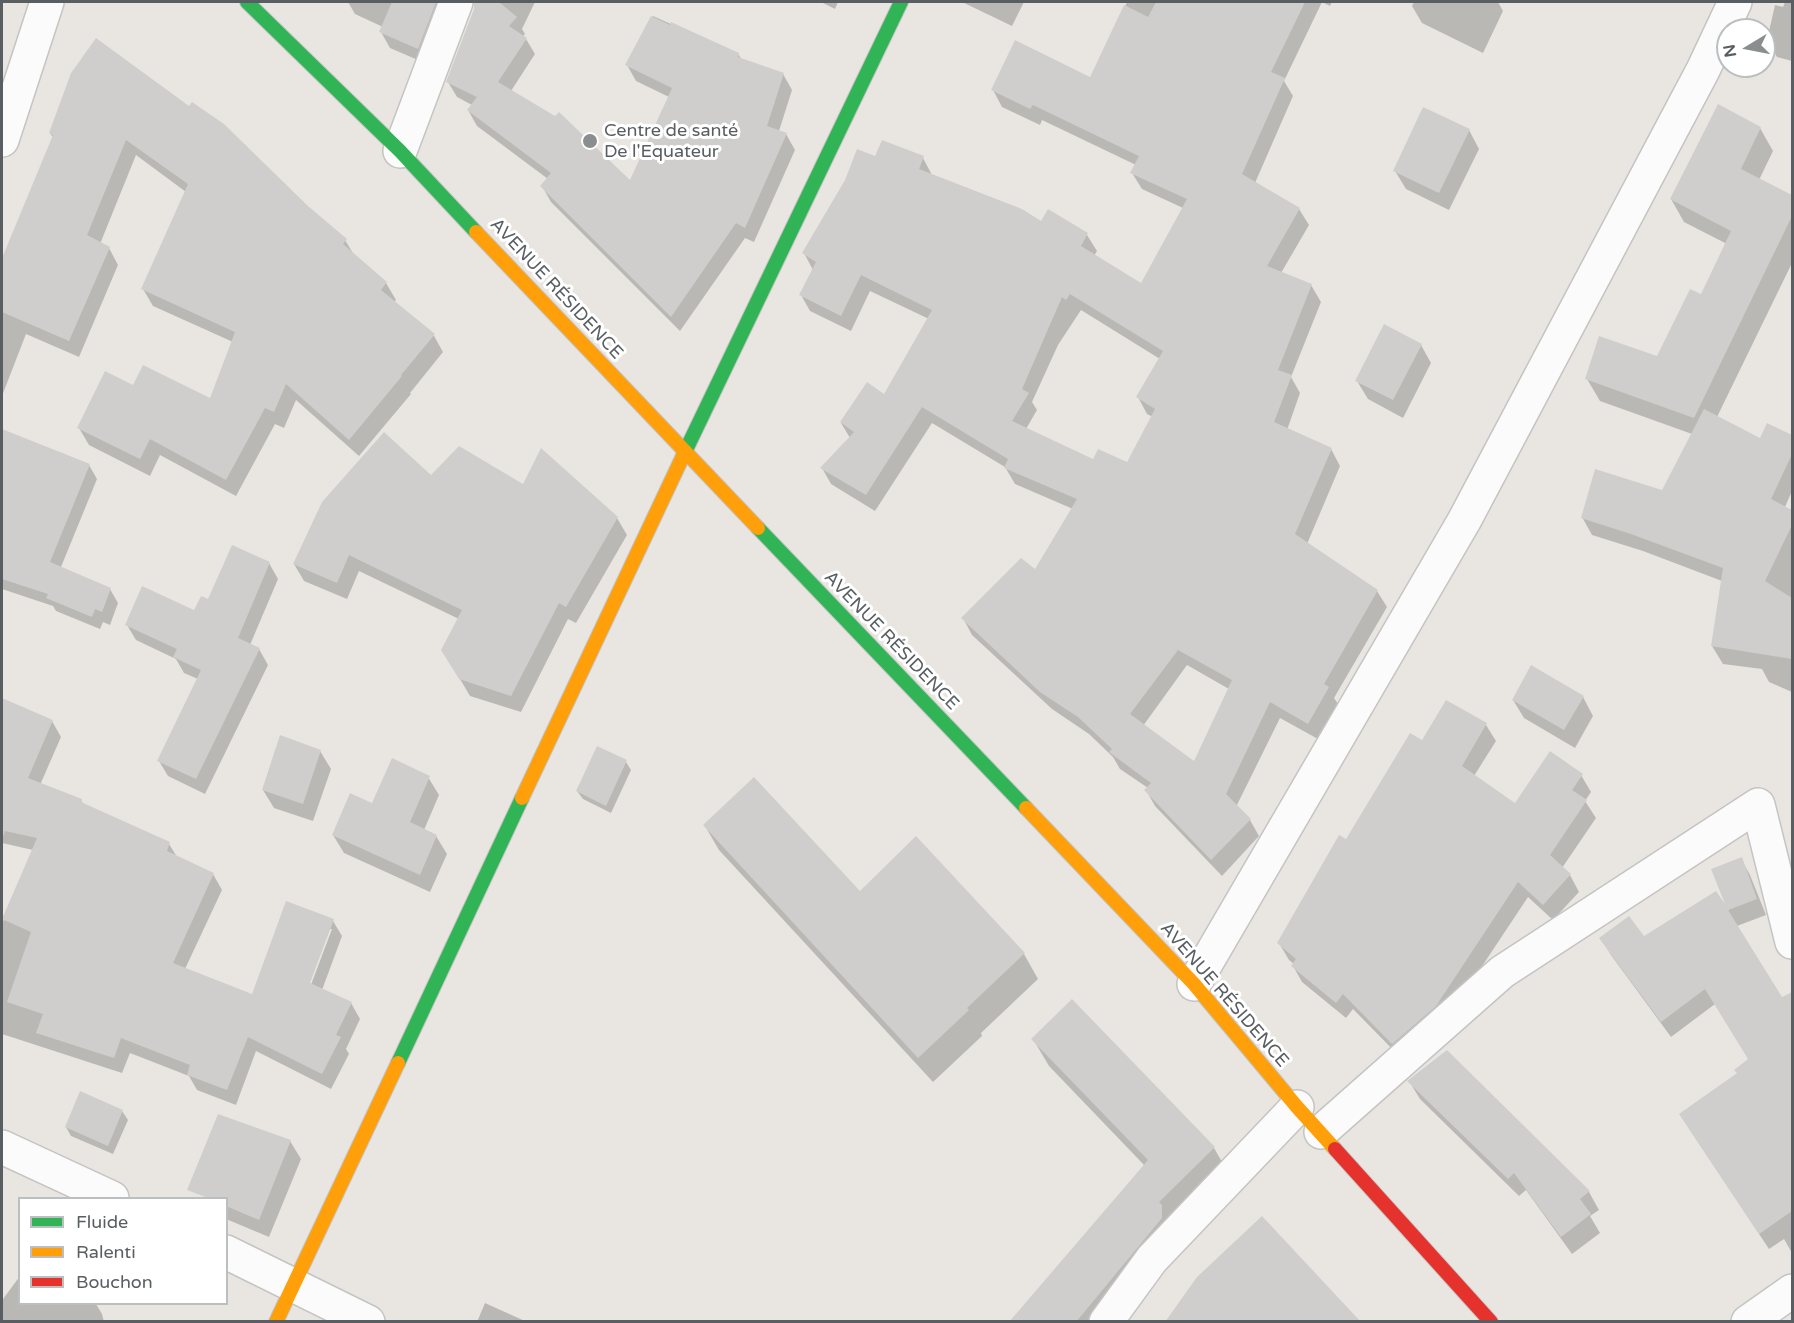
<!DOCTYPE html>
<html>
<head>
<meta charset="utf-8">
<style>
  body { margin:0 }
  #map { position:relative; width:1794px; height:1323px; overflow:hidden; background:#e9e6e2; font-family:"Varela Round",sans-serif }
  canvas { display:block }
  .frame { position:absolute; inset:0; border:3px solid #585e61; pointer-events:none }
  .legend { position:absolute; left:18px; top:1197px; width:210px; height:108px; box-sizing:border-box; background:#fff; border:2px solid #bcbfc0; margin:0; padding:8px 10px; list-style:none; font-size:18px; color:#585e61 }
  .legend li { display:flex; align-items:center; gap:12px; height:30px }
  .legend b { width:30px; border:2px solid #bcbfc0 }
  .north { position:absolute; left:1716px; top:18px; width:60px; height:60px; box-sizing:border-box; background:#fff; border:2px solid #bcbfc0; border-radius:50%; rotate:260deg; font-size:16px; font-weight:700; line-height:24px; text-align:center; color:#585e61 }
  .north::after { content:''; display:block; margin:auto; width:21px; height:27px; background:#8b8e8e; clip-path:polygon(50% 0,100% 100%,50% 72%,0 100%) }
</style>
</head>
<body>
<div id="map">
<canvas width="1794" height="1323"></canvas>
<div class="frame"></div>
<ul class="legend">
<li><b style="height:8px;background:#30b455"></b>Fluide</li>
<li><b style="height:8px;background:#ff9f0a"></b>Ralenti</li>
<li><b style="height:8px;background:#e5322d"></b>Bouchon</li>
</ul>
<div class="north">N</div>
</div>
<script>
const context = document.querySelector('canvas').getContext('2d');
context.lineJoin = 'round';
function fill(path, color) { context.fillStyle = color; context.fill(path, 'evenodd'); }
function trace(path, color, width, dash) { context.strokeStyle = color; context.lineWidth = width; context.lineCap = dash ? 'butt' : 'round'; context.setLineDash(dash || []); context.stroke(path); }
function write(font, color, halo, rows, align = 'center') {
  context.font = font + ' "Varela Round",sans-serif'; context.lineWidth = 6; context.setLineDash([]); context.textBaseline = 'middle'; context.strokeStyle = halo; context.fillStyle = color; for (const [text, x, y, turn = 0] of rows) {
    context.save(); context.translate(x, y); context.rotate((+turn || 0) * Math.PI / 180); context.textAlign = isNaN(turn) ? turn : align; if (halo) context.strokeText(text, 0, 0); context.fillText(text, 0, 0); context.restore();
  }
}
fill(new Path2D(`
  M348 2H457L427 64 390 48 381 32 383 27 355 14Z
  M476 2H535L522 29 525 34 523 36 526 39 535 54 511 91 631 182 669 97 636 81 627 65 653 16 738 54 742 60 783 74 792 90 779 131 786 134 795 150 754 242 745 238 680 331 551 202 542 186 548 179 477 126 468 110 472 105 457 97 448 82 475 9Z
  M821 2H838L835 9Z
  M962 2H1024L1012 26Z
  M1127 2H1332L1330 6 1322 2 1284 81 1293 96 1255 183 1299 209 1309 225 1281 273 1311 285 1321 302 1291 377 1300 393 1287 430 1331 449 1340 466 1307 544 1377 591 1387 607 1334 698 1338 704 1318 739 1280 718 1236 807 1250 820 1259 836 1222 876 1155 806 1146 790 1148 788 1120 769 1113 757 1089 734 1052 709 972 635 963 618 1036 571 1073 509 1015 484 1005 467 932 423 875 511 831 484 822 468 850 438 841 423 885 396 929 319 870 291 851 331 810 311 801 295 813 270 804 253 876 158H923L932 175 1042 223 1049 211 1087 235 1097 251 1094 256 1142 285 1183 208 1142 189 1132 173 1136 165 1042 120 1040 125 1002 107 993 90 1090 79ZM1081 310 1160 359 1138 397 1147 414 1153 417 1127 464 1094 461 1026 429 1037 410 1032 402 1058 345ZM1187 665 1229 689 1194 764 1143 726Z
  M1414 2H1498L1503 11 1483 53 1422 23 1412 6Z
  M1785 2H1792V61L1777 57 1767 40 1775 5 1783 7Z
  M73 73 307 207 345 240 354 255 386 283 396 300 394 302 433 334 443 352 410 393 411 394 359 456 296 400 284 428 275 424 236 496 160 455 150 476 89 445 79 428 133 387 211 400 233 342 153 306 143 289 186 192 136 155 100 244 109 248 118 265 79 357 26 334 2 396V264L54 139 50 133Z
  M1760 128 1773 151 1759 180 1792 197V263L1717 417 1760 440 1767 425 1792 437V491L1785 507 1792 511V692L1769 682 1762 669 1723 664 1712 646 1722 581 1643 551 1592 535 1582 517 1663 492 1692 434 1600 401 1587 379 1658 358 1702 296 1727 244 1684 222 1671 199Z
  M1469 130 1479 149 1449 210 1406 189 1395 171Z
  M1421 345 1431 363 1403 418 1368 399 1357 381Z
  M29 441 89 465 97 479 61 567 110 589 118 603 110 625 103 622 100 629 56 611 53 606 2 589V512Z
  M431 477 523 486 617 518 627 535 576 623 568 619 521 712 470 696 443 650 459 619 359 571 347 599 304 581 294 564Z
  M269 563 278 579 250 645 259 649 268 665 205 794 168 776 159 761 198 679 184 673 176 659 136 640 127 625 195 612Z
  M1583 697 1593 716 1575 748 1524 718 1513 700Z
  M2 700 52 721 61 737 40 785 81 800 83 804 169 844 177 857 213 874 222 890 185 969 252 996 287 903 333 921 342 936 322 990 351 1003 360 1019 346 1049 349 1054 331 1089 256 1051 236 1105 197 1090 189 1076 130 1053 122 1073 2 1034V924L33 850 2 843ZM329 929H332L309 990 306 989Z
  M1486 725 1496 741 1474 776 1516 805 1581 775 1591 792 1585 801 1596 818 1562 868 1570 875 1579 892 1553 920 1528 897 1445 1022 1402 1059 1353 1009 1346 1018 1302 982 1293 966 1294 964 1289 960 1279 943 1346 842 1422 742Z
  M598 748 626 762 631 770 611 813 583 799 577 791Z
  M320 751 331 769 313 821 274 808 263 790Z
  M428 777 439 795 424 830 436 836 447 854 430 892 344 853 333 835 372 805Z
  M705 826 860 893 1024 954 1038 979 981 1033 982 1036 933 1082 719 850Z
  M1741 859 1750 875 1766 915 1737 926 1781 999 1792 994V1069L1780 1073 1792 1089V1253L1784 1239 1769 1249 1690 1130 1750 1059 1715 1004 1671 1037 1611 955 1601 939 1644 938 1729 910 1713 870Z
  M1033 1039 1214 1148 1229 1174 1113 1322H1013L1145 1166 1049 1066Z
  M1409 1081 1589 1192 1599 1210 1590 1216 1600 1233 1572 1254 1526 1190 1519 1196 1420 1099Z
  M122 1111 128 1120 113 1154 71 1136 66 1127Z
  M290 1141 301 1159 269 1237 226 1219V1198H208Z
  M20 1276V1304H96L102 1314 104 1322H2V1298L3 1299Z
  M485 1303 527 1322H477Z`), '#0003');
fill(new Path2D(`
  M392 2H436L418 49 379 32Z
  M474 2H499L517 17 509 26 527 38 498 82 555 116 559 112 630 180 672 88 625 65 651 16 670 25 671 22 739 53 738 57 784 73 767 126 787 133 745 228 736 223 671 317 540 186 551 173 467 110 477 97 446 82 474 9Z
  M1156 2H1305L1271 72 1285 78 1242 174 1300 208 1267 266 1312 284 1278 370 1292 375 1274 422 1332 448 1295 534 1378 590 1324 684 1329 687 1308 724 1270 702 1226 794 1251 819 1211 860 1144 790 1151 783 1109 752 1112 749 1078 717 1040 692 961 618 1021 558 1035 569 1077 499 1004 468 1008 459 922 407 866 495 820 468 854 432 840 422 867 382 884 394 932 310 861 275 841 316 799 295 816 262 802 253 845 180 857 149 875 156 882 140 924 156 919 169 1022 209 1041 221 1048 209 1088 233 1081 246 1141 283 1187 199 1130 173 1139 156 1033 105 1030 109 991 90 1015 40 1090 77 1124 5 1148 17ZM1070 294 1163 351 1136 397 1155 409 1127 462 1098 449 1093 459 1012 421 1029 393 1022 389 1062 297 1066 300ZM1178 650 1232 680 1194 761 1130 714Z
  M96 38 189 106 192 102 224 124 308 206 347 239 343 244 387 282 381 290 435 334 401 375 402 376 349 440 286 384 274 412 265 408 226 480 150 439 140 459 77 428 105 371 133 385 143 365 210 398 235 332 141 289 188 184 126 140 87 235 110 247 69 341 2 312V258L53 135 49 133 71 73Z
  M1718 104 1761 127 1741 169 1792 195V216L1694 418 1585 379 1599 336 1657 356 1690 289 1701 294 1731 231 1670 199Z
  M1423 107 1470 129 1439 193 1393 171Z
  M1384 324 1422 344 1393 400 1355 381Z
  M1704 409 1760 438 1767 423 1792 435V454L1771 499 1792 510V525L1765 581 1792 598V659L1711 646 1723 568 1631 534 1581 518 1595 469 1662 490Z
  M2 429 90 464 50 562 111 588 102 612 95 609 92 617 46 598 48 594 2 579Z
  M384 432 431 475 459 446 523 484 541 448 618 517 566 607 559 603 511 696 459 679 441 650 462 610 349 555 337 583 293 564 322 502Z
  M232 545 270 562 238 638 260 648 196 779 157 761 201 670 173 657 177 649 125 625 142 586 194 610 201 596 208 599Z
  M1531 665 1584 696 1564 730 1512 700Z
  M2 698 53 720 28 778 82 799 81 802 170 842 167 851 214 873 173 963 252 994 286 901 334 919 310 983 352 1002 336 1035 341 1037 322 1074 248 1037 227 1090 187 1075 190 1065 121 1038 114 1058 36 1033 43 1014 7 1002 31 932 2 919 37 838 5 831 2 839Z
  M1446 700 1487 723 1462 766 1515 803 1550 751 1583 774 1572 790 1587 800 1550 855 1571 874 1543 905 1518 882 1436 1006 1392 1044 1343 994 1336 1003 1291 966 1296 959 1277 943 1339 835 1346 839 1410 733 1422 740Z
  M280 735 321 750 303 804 262 790Z
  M597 746 627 760 606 806 576 791Z
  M392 758 430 776 410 822 437 835 420 875 332 835 350 793 372 803Z
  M754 777 860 891 916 836 1025 953 967 1008 969 1010 918 1058 703 825Z
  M1742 857 1757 899 1728 910 1782 997 1792 992V1211L1759 1234 1679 1114 1737 1073 1734 1070 1748 1059 1705 989 1661 1022 1599 938 1629 916 1644 936 1716 891 1725 904 1711 869Z
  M1072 999 1215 1147 1159 1202 1162 1205V1218L1076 1322H1009L1148 1160 1031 1039Z
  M1447 1050 1590 1191 1580 1199 1591 1214 1561 1237 1514 1173 1508 1179 1407 1081Z
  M80 1091 123 1110 108 1146 65 1127Z
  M218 1114 291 1140 259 1220 226 1206V1198H208L187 1190Z
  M1262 1216 1361 1322H1165L1197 1277Z`), '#d0cecc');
const street = new Path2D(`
  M2 140 47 2
  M400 151 456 2
  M1194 984 1464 521 1703 70 1735 2
  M1321 1132 1502 972 1758 805 1792 942
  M2 1147 112 1198
  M226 1252 368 1322
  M1106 1322 1152 1259 1297 1107
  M1748 1322 1792 1291`);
const fast = new Path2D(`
  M247 2 400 151 476 232
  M683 456 901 2
  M758 528 1026 808
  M398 1063 522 798`);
const slow = new Path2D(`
  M476 232 758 528
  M522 798 683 456
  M1026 808 1194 984 1297 1107 1335 1149
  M276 1322 398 1063`);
const jam = new Path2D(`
  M1335 1149 1491 1322`);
trace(street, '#c4c4c3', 36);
trace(fast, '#c4c4c3', 16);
trace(slow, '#c4c4c3', 16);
trace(jam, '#c4c4c3', 16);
trace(street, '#fcfbfb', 33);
trace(fast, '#30b455', 14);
trace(slow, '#ff9f0a', 14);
trace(jam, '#e5322d', 14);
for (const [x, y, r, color] of [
  [590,141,8,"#8b8e8e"]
]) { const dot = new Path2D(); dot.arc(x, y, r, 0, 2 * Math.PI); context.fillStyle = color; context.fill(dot); trace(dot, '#fff', 2); }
write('18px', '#585e61', '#fff', [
  ["Centre de santé",604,131],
  ["De l'Equateur",604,152]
], 'left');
write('18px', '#585e61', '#fff', [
  ["AVENUE RÉSIDENCE",556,289,47],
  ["AVENUE RÉSIDENCE",891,641,46],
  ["AVENUE RÉSIDENCE",1224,995,49]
]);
</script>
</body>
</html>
